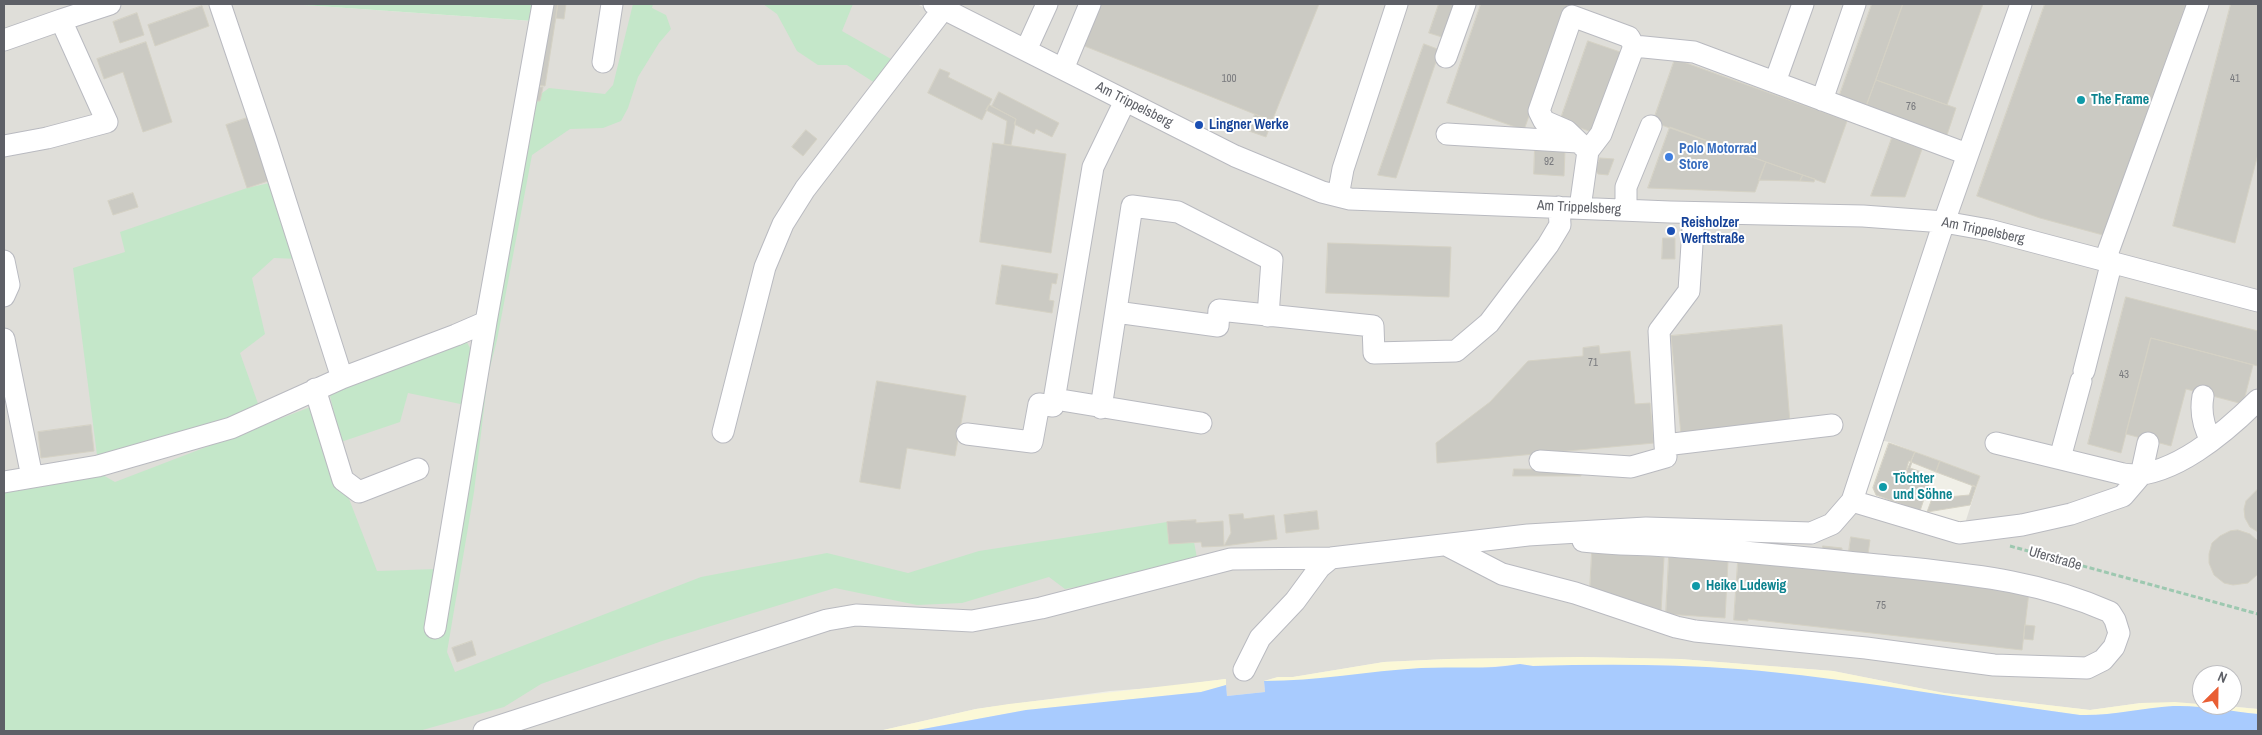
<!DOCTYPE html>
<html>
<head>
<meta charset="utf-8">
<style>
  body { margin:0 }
  #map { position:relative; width:2262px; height:735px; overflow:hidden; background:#f0efe7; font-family:"Archivo Narrow",sans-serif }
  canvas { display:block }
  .frame { position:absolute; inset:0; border:5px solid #5e6067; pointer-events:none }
  .north { position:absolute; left:2192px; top:665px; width:50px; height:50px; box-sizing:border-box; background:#fff; border:1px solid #bfbfc2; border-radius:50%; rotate:23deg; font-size:14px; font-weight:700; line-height:20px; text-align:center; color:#5e6067 }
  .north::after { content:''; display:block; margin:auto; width:18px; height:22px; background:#e95e34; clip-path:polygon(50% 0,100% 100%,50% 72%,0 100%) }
</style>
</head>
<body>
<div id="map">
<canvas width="2262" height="735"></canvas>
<div class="frame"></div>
<div class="north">N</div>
</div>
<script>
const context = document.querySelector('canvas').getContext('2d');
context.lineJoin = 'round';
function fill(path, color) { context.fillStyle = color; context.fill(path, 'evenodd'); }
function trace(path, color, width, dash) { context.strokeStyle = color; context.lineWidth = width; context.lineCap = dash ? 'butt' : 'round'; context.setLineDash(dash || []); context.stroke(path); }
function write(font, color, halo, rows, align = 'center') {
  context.font = font + ' "Archivo Narrow",sans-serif'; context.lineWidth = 4; context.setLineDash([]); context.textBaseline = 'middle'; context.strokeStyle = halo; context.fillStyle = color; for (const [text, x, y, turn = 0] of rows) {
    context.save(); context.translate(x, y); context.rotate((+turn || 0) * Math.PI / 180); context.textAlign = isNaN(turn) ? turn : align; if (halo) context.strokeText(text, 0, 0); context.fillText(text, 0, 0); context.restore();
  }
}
fill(new Path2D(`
  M4 4H289L533 21 540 4H917L1013 54 1349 207 1947 227 2258 309V709L2219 705H2232V675H2202V704L2141 703 2090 710 1944 693 1833 671 1680 659 1580 657 1448 659 1384 662 1293 677H1278L1264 681 1265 692 1227 696 1225 679 1165 687 1110 691 976 709 879 731H9L4 726ZM1870 438 1889 442 1980 476 1962 533 1851 490Z
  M952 4H2010L1936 213 1349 192 1231 147Z
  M2029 4H2258V294L1954 215Z`), '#dfded9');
fill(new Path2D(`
  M289 4H536L533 21Z
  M633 4H653L652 8 666 15 671 29 659 43 638 77 628 108 621 121 603 128 570 129 532 155 497 340 488 375 474 492 447 652 455 672 701 577 827 553 908 573 979 551 1167 522 1169 544 1194 542 1197 558 1104 582 1065 589 1049 577 962 603 917 605 835 588 662 641 541 684 504 707 419 731H4V486L94 470 115 482 313 406 377 571 437 569 465 405 408 393 400 422 341 442 329 392 465 339 483 371 522 139 538 96 549 88 605 94 613 85Z
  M763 4H853L842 31 891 59 875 83 847 65H818L797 51 777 14Z
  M274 182 299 259 274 258 252 278 265 334 240 353 261 412 98 463 73 268 125 252 120 232 247 188Z`), '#c4e7c9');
fill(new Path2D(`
  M1580 657 1680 659 1833 671 1944 693 2090 710 2141 703 2175 702 2258 709V714C2230 711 2201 705 2173 706 2141 708 2111 716 2080 715L1790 674 1738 669 1666 665 1533 666 1520 664 1478 668H1422L1297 681H1264L1278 677H1293L1384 662 1448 659Z
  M1226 679V685L1201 692 1026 710 912 731H879L976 709 1009 704Z`), '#fbf8d7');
fill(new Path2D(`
  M1520 664 1533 666C1601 664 1670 664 1738 669 1851 678 1967 700 2080 715 2111 716 2141 708 2173 706 2201 705 2230 711 2258 714V731H912L1026 710 1201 692 1226 685 1227 696 1265 692 1264 681C1317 681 1368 671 1421 668 1454 666 1487 670 1520 664Z`), '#a8cbfe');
const building = new Path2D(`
  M550 4H558L545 86 537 85Z
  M558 4H566L564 19 556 18Z
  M1099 4H1319L1272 121 1082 45Z
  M1439 4H1454L1442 37 1429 33Z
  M1481 4H1568L1524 130 1447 103Z
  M1872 4H1903L1866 107 1839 97Z
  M1903 4H1983L1947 105 1876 80Z
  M2045 4H2186L2103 235 2040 218 1977 196Z
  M2231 4H2258V154L2235 243 2173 226Z
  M202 6 209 26 155 46 148 25Z
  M137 13 144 35 120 43 113 22Z
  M1588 41 1623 53 1595 133 1560 121Z
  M146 42 172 122 143 132 123 72 104 79 97 59Z
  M1424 44 1440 50 1396 178 1378 175Z
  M1675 59 1847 121 1825 183 1653 122Z
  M940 69 950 73 948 77 992 99 982 120 928 93Z
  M1876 80 1956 108 1947 135 1866 107Z
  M539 87H543L540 101H536Z
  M999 92 1059 123 1052 137 1036 129 1034 134 1014 124 1016 119 992 106Z
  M989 105 1016 119 1011 145 1004 144 1007 121 986 110Z
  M1255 114 1272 121 1266 137 1249 131Z
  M253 116 274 179 247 188 226 125Z
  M1670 127 1766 162 1755 192 1648 188Z
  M806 130 817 139 803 156 792 147Z
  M1892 138 1922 149 1905 197 1871 196Z
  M993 143 1066 154 1051 253 980 242Z
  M1535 148 1565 150 1564 176 1534 174Z
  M1600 158 1614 159 1608 175 1598 174 1595 169Z
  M1766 162 1803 175 1800 181 1759 180Z
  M1803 175 1815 179 1814 182 1800 181Z
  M133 193 138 207 113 215 108 201Z
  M1663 238H1675V259H1662Z
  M1328 243 1451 247 1449 297 1326 293Z
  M1002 265 1058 274 1056 284 1052 283 1049 300 1054 301 1052 313 996 304Z
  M2126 297 2258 331V366L2151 338 2121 453 2088 444Z
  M1782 325 1790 423 1681 434 1671 336Z
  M2151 338 2253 365 2243 404 2186 389 2171 446 2126 434Z
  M1599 346 1600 354 1630 351 1635 404 1650 403 1654 443 1437 463 1436 443 1490 402 1528 361 1583 356V348Z
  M877 381 966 396 955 456 907 448 900 489 860 482Z
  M91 425 94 451 41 458 38 432Z
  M1889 443 1915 452 1906 472 1930 481 1920 511 1876 495 1873 488Z
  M1915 452 1940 461 1936 472 1911 462Z
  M1909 461 1912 462 1910 468 1922 472 1920 477 1906 472Z
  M1940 461 1980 476 1976 487 1936 472Z
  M1514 469 1581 470V476H1513Z
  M1973 485 1976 487 1970 505 1927 512 1934 493 1948 497 1969 495Z
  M2258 489V532L2250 527 2245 518 2244 509 2246 501Z
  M1317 511 1319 529 1286 533 1284 515Z
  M1243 514 1244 519 1274 515 1277 539 1224 546 1231 533 1229 515Z
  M1196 520V523L1223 521 1224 546 1202 547 1201 542 1169 544 1167 522Z
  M2238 530 2250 534 2258 541V574L2248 583 2233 585 2224 583 2214 575 2209 563V554L2212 543 2220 536 2230 531Z
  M1851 537 1870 540 1868 554 1849 551Z
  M1823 546 1842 548 1841 556 1822 554Z
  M1592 553 1664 557 1661 612 1590 589Z
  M1669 557 1728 561 1725 618 1666 614Z
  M1738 562 1910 578 2029 592 2022 650 1748 619V621L1734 620Z
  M2025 625 2035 626 2033 640 2024 639Z
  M472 641 476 655 457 662 452 648Z`);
fill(building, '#cbcac3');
trace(building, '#d5d2c5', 1);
const minor = new Path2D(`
  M220 4 266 140 342 378
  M934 4 1235 156 1322 192 1350 199 1670 212 1863 216 1944 222 1989 230 2258 301
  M4 40 61 20
  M1634 46 1694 52 1967 154
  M1026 50 1047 4
  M1446 57 1465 4
  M603 62 612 4
  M1063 69 1090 4
  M1775 82 1803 4
  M1822 100 1855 4
  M1447 134 1578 142
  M4 146 47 138 107 122 61 20 110 4
  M1338 196 1343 169 1397 4
  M1580 208 1588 151 1601 134 1634 46 1629 37 1572 16 1539 111 1544 121 1567 131 1588 151
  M1626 210V187L1651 126
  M1694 213 1689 291 1659 331 1665 445 1832 425
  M2105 260 2198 4
  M4 261 9 285 4 296
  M1116 312 1218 326 1219 310 1373 326 1374 353 1456 351 1489 323 1548 245 1560 225 1559 207
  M4 339 32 477
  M2084 371 2112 261
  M315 389 343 480 359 492 418 469
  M2203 396C2200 413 2203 426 2211 440
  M1055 399 1201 423
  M1101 408 1132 206 1178 212 1272 260 1268 316
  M723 432 765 267 783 224 805 189 944 8
  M967 434 1032 442 1039 404 1053 406 1093 167 1125 101
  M1996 443 2123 474C2170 481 2228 430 2258 400
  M2060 458 2081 381
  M1540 461 1631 467 1666 457 1665 445
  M4 482 98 466 231 428 342 378 456 335 486 322 543 4
  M1852 501 1959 533 2022 525 2071 514 2123 496 2141 475 2148 443
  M1446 545 1502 574 1575 593 1676 627 1695 631 1866 648 1994 665 2087 668 2103 660 2114 647 2119 633 2115 620 2110 612C2040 581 1974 575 1900 567 1827 560 1754 552 1681 547 1648 544 1616 545 1583 541
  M435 628 486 322
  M1244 670 1260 638 1295 601 1320 567 1331 558
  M484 731 827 620 856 615 972 621 1041 608 1231 559 1331 558 1528 535 1646 528 1811 533 1832 524 1852 501 1944 222 2021 4`);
trace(minor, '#b9bac0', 23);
trace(new Path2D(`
  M2010 546 2258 614`), '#9dc8b0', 3, [5, 2.5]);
trace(minor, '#fff', 21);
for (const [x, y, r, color] of [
  [2081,100,5,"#0f9aa8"],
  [1199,125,5,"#1a4fb4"],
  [1669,157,5,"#3f7fe0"],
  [1671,231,5,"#1a4fb4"],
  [1883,487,5,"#0f9aa8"],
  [1696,586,5,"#0f9aa8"]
]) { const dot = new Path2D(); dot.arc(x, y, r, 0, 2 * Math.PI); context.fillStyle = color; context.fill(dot); trace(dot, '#fff', 2); }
write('11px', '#797a7e', null, [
  ["100",1229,79],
  ["41",2235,79],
  ["76",1911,107],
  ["92",1549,162],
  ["71",1593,363],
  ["43",2124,375],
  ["75",1881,606]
]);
write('bold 14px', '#0d838f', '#fff', [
  ["The Frame",2091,100],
  ["Töchter",1893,479],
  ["und Söhne",1893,495],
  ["Heike Ludewig",1706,586]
], 'left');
write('14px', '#5e6067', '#fff', [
  ["Am Trippelsberg",1134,105,27],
  ["Am Trippelsberg",1579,208,3],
  ["Am Trippelsberg",1983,231,12],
  ["Uferstraße",2055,559,16]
]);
write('bold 14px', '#164399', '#fff', [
  ["Lingner Werke",1209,125],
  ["Reisholzer",1681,223],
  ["Werftstraße",1681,239]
], 'left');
write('bold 14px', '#366cbe', '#fff', [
  ["Polo Motorrad",1679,149],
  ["Store",1679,165]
], 'left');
</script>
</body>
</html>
